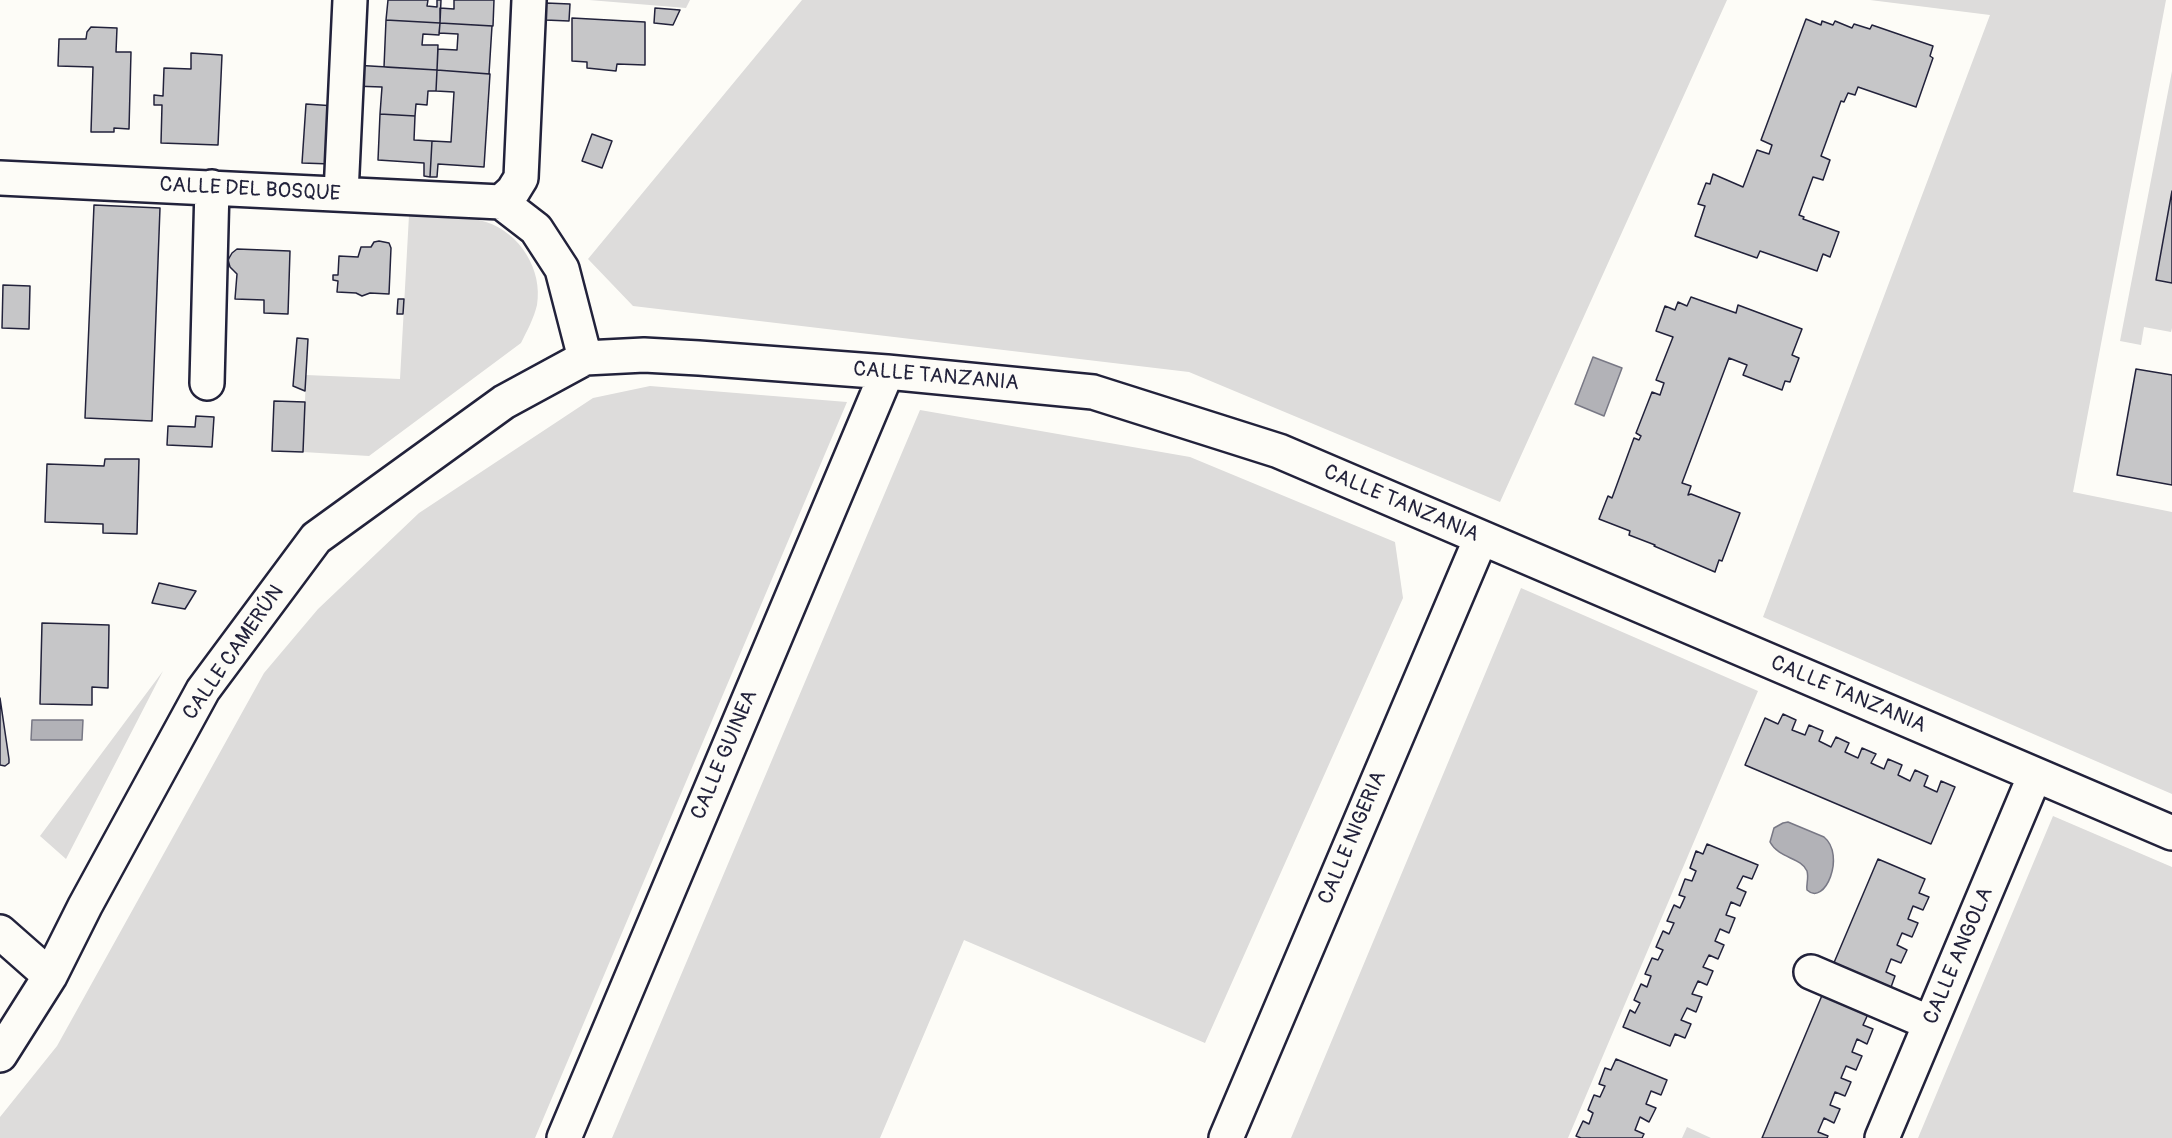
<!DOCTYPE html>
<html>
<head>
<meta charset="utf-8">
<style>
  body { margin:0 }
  canvas { display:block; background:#fdfcf7 }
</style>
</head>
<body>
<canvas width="2172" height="1138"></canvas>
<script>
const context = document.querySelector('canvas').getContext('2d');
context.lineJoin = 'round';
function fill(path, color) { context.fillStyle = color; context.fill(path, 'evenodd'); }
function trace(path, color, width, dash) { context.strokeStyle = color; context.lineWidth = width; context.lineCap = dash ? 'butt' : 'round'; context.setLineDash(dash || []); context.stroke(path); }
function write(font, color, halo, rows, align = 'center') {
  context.font = font + ' Pangolin,sans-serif'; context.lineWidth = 6; context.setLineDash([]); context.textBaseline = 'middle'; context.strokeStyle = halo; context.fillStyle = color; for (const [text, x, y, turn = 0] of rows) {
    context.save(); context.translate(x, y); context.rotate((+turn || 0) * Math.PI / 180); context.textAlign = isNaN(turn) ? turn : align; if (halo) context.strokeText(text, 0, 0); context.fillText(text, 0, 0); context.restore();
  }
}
fill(new Path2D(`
  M589 0H690L686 8Z
  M802 0H1727L1500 502 1189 372 633 306 588 259Z
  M1870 0H2166L2073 492 2172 512V794L1763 617 1990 15Z
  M2172 71V191L2156 280 2172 283V328L2171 332 2144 327 2141 345 2120 341Z
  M409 215C433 216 463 214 486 222 520 233 543 270 537 305 534 318 527 331 521 343L369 456 303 452 306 375 400 379Z
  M650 386 847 402 535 1138H0V1117L57 1046 264 673 318 609 419 513 593 398Z
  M920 410 1190 457 1395 542 1403 598 1205 1043 964 940 880 1138H612Z
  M1521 588 1758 691 1568 1138H1291Z
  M163 671 66 859 40 836Z
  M2053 816 2172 867V1138H1918Z
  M1687 1127 1711 1138H1682Z`), '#dddcdb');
const water = new Path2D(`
  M1593 357 1622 368 1604 416 1575 404Z
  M32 720H83L82 740H31Z
  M1788 822 1824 837C1846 855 1825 907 1807 890 1806 884 1809 878 1807 871 1801 857 1779 859 1770 842L1774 828 1783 823Z`);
fill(water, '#b2b2b7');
trace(water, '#787885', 1.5);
const building = new Path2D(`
  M388 0H428L427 6 437 7V0H441L440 23 386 20Z
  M454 0H494L493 26 440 23V8L454 9Z
  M546 3 570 4 569 21 545 20Z
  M655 8 680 10 673 25 654 23Z
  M572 18 645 22V65L617 64 616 71 587 68V62L572 61Z
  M1806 19 1821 25 1822 21 1833 25 1835 21 1852 28 1854 24 1870 29 1872 25 1933 46 1930 56 1933 58 1916 107 1858 87 1855 95 1848 93 1844 102 1841 101 1821 156 1830 160 1823 180 1813 177 1799 215 1804 217 1803 219 1839 232 1830 257 1823 254 1817 271 1760 251 1757 258 1695 236 1705 206 1698 204 1706 183 1710 184 1713 174 1743 187 1757 150 1769 154 1772 145 1761 140Z
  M386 20 440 23 439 35 423 34 422 45H438L437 70 384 67Z
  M440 23 492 26 489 74 437 70 438 49 457 50 458 34 439 33Z
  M91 27 117 28 116 52H131L129 129 114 128V132H91L93 67 58 66 59 39H86L87 32Z
  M191 53 222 55 218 145 161 143 162 105H154V95L163 96 164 68 191 69Z
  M354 65 437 70 436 91H428L427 105 416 104 415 116 380 114 382 87 353 86Z
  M437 70 490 74 484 167 438 164 437 177H430L432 141 451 142 454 92 436 91Z
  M306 104 335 106 331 164 302 163Z
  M380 114 415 116 414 140 432 141 430 177 424 176V163L378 160Z
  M592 134 612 141 602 168 582 161Z
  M2172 191V283L2156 280Z
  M94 205 160 208 152 421 85 418Z
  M379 241 389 243 391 248 389 294 370 293 362 296 356 293 337 292 338 281 333 280V275H338L339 256 358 257 361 247H371L374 242Z
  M237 249 290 251 288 314 264 313V300L235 299 237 274 230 267 228 260 232 253Z
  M3 285 30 286 29 329 2 328Z
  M1691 297 1736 313 1738 305 1802 329 1792 355 1799 358 1790 382 1785 381 1782 390 1743 375 1747 365 1729 358 1682 483 1691 486 1688 495 1691 494 1740 513 1722 561 1719 560 1715 572 1654 546 1655 545 1629 535 1630 531 1599 519 1608 496 1612 498 1634 438 1639 440 1641 436 1636 433 1652 392 1660 395 1664 383 1656 380 1673 337 1656 331 1665 306 1675 310 1678 302 1687 306Z
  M398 299H404L403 314H397Z
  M297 338 308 339 305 391 293 386Z
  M2136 369 2172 375V485L2117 475Z
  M274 401 305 402 303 452 272 451Z
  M196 416 214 417 212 447 167 445 168 426 195 427Z
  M105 459H139L137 534 103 533V524L45 522 47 464 104 466Z
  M159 583 196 591 185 609 152 603Z
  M42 623 109 625 108 688 92 687V705L40 704Z
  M0 698 9 759V763L5 766 0 765Z
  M1783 714 1796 720 1792 730 1805 735 1809 725 1823 731 1819 741 1831 747 1836 737 1849 743 1845 752 1858 758 1862 748 1876 754 1871 763 1884 769 1888 759 1902 765 1898 775 1910 781 1915 770 1928 776 1924 786 1937 792 1941 781 1955 787 1931 844 1745 765 1765 718 1778 724Z
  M1707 844 1758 865 1752 879 1743 876 1737 888 1746 892 1740 906 1731 902 1726 915 1735 918 1729 933 1720 929 1715 941 1724 945 1718 959 1709 955 1703 967 1713 971 1707 985 1698 981 1692 994 1702 997 1696 1012 1687 1008 1681 1020 1691 1024 1685 1038 1675 1034 1670 1046 1623 1027 1630 1010 1635 1013 1640 1003 1634 1000 1641 984 1647 987 1651 976 1645 974 1652 958 1658 960 1663 950 1656 947 1663 931 1669 934 1674 923 1667 921 1674 905 1680 908 1685 897 1679 895 1685 879 1692 881 1696 871 1690 868 1696 851 1703 854Z
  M1878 859 1925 879 1919 893 1929 897 1923 910 1913 906 1908 919 1918 923 1912 937 1902 933 1897 945 1907 950 1901 963 1891 959 1886 972 1895 976 1890 990 1833 965Z
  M1823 993 1869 1012 1863 1025 1873 1029 1867 1044 1857 1039 1852 1052 1862 1056 1856 1070 1846 1066 1841 1078 1851 1082 1845 1096 1835 1092 1830 1105 1840 1109 1834 1123 1824 1118 1818 1132 1828 1136 1827 1138H1762Z
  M1616 1059 1667 1080 1661 1095 1651 1091 1646 1104 1656 1108 1649 1122 1640 1117 1635 1130 1644 1134 1642 1138H1581L1576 1136 1583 1121 1589 1124 1593 1113 1588 1110 1594 1095 1600 1097 1605 1086 1599 1084 1605 1068 1611 1070Z`);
fill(building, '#c6c6c8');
trace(building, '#22223b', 1.5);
const minor = new Path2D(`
  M0 178 501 202 536 229 562 269 585 358
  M341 194 350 0
  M501 202 513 191 521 178 529 0
  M207 383 212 187
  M0 932 50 976
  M1811 972 1930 1023
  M0 1055 50 976 85 906 203 690 316 538 504 402 585 358 644 355 699 358 887 372 1093 392 1279 451 2172 833
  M564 1138 887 372
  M1226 1138 1481 538
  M1882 1138 2035 775`);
trace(minor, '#22223b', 38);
trace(minor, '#fdfcf7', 33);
write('21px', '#22223b', '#fdfcf7', [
  ["CALLE DEL BOSQUE",250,190,3],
  ["CALLE TANZANIA",936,377,5],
  ["CALLE TANZANIA",1401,504,23],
  ["CALLE CAMERÚN",234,653,-55],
  ["CALLE TANZANIA",1848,695,23],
  ["CALLE GUINEA",725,755,-67],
  ["CALLE NIGERIA",1353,838,-67],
  ["CALLE ANGOLA",1959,956,-67]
]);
</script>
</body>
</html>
